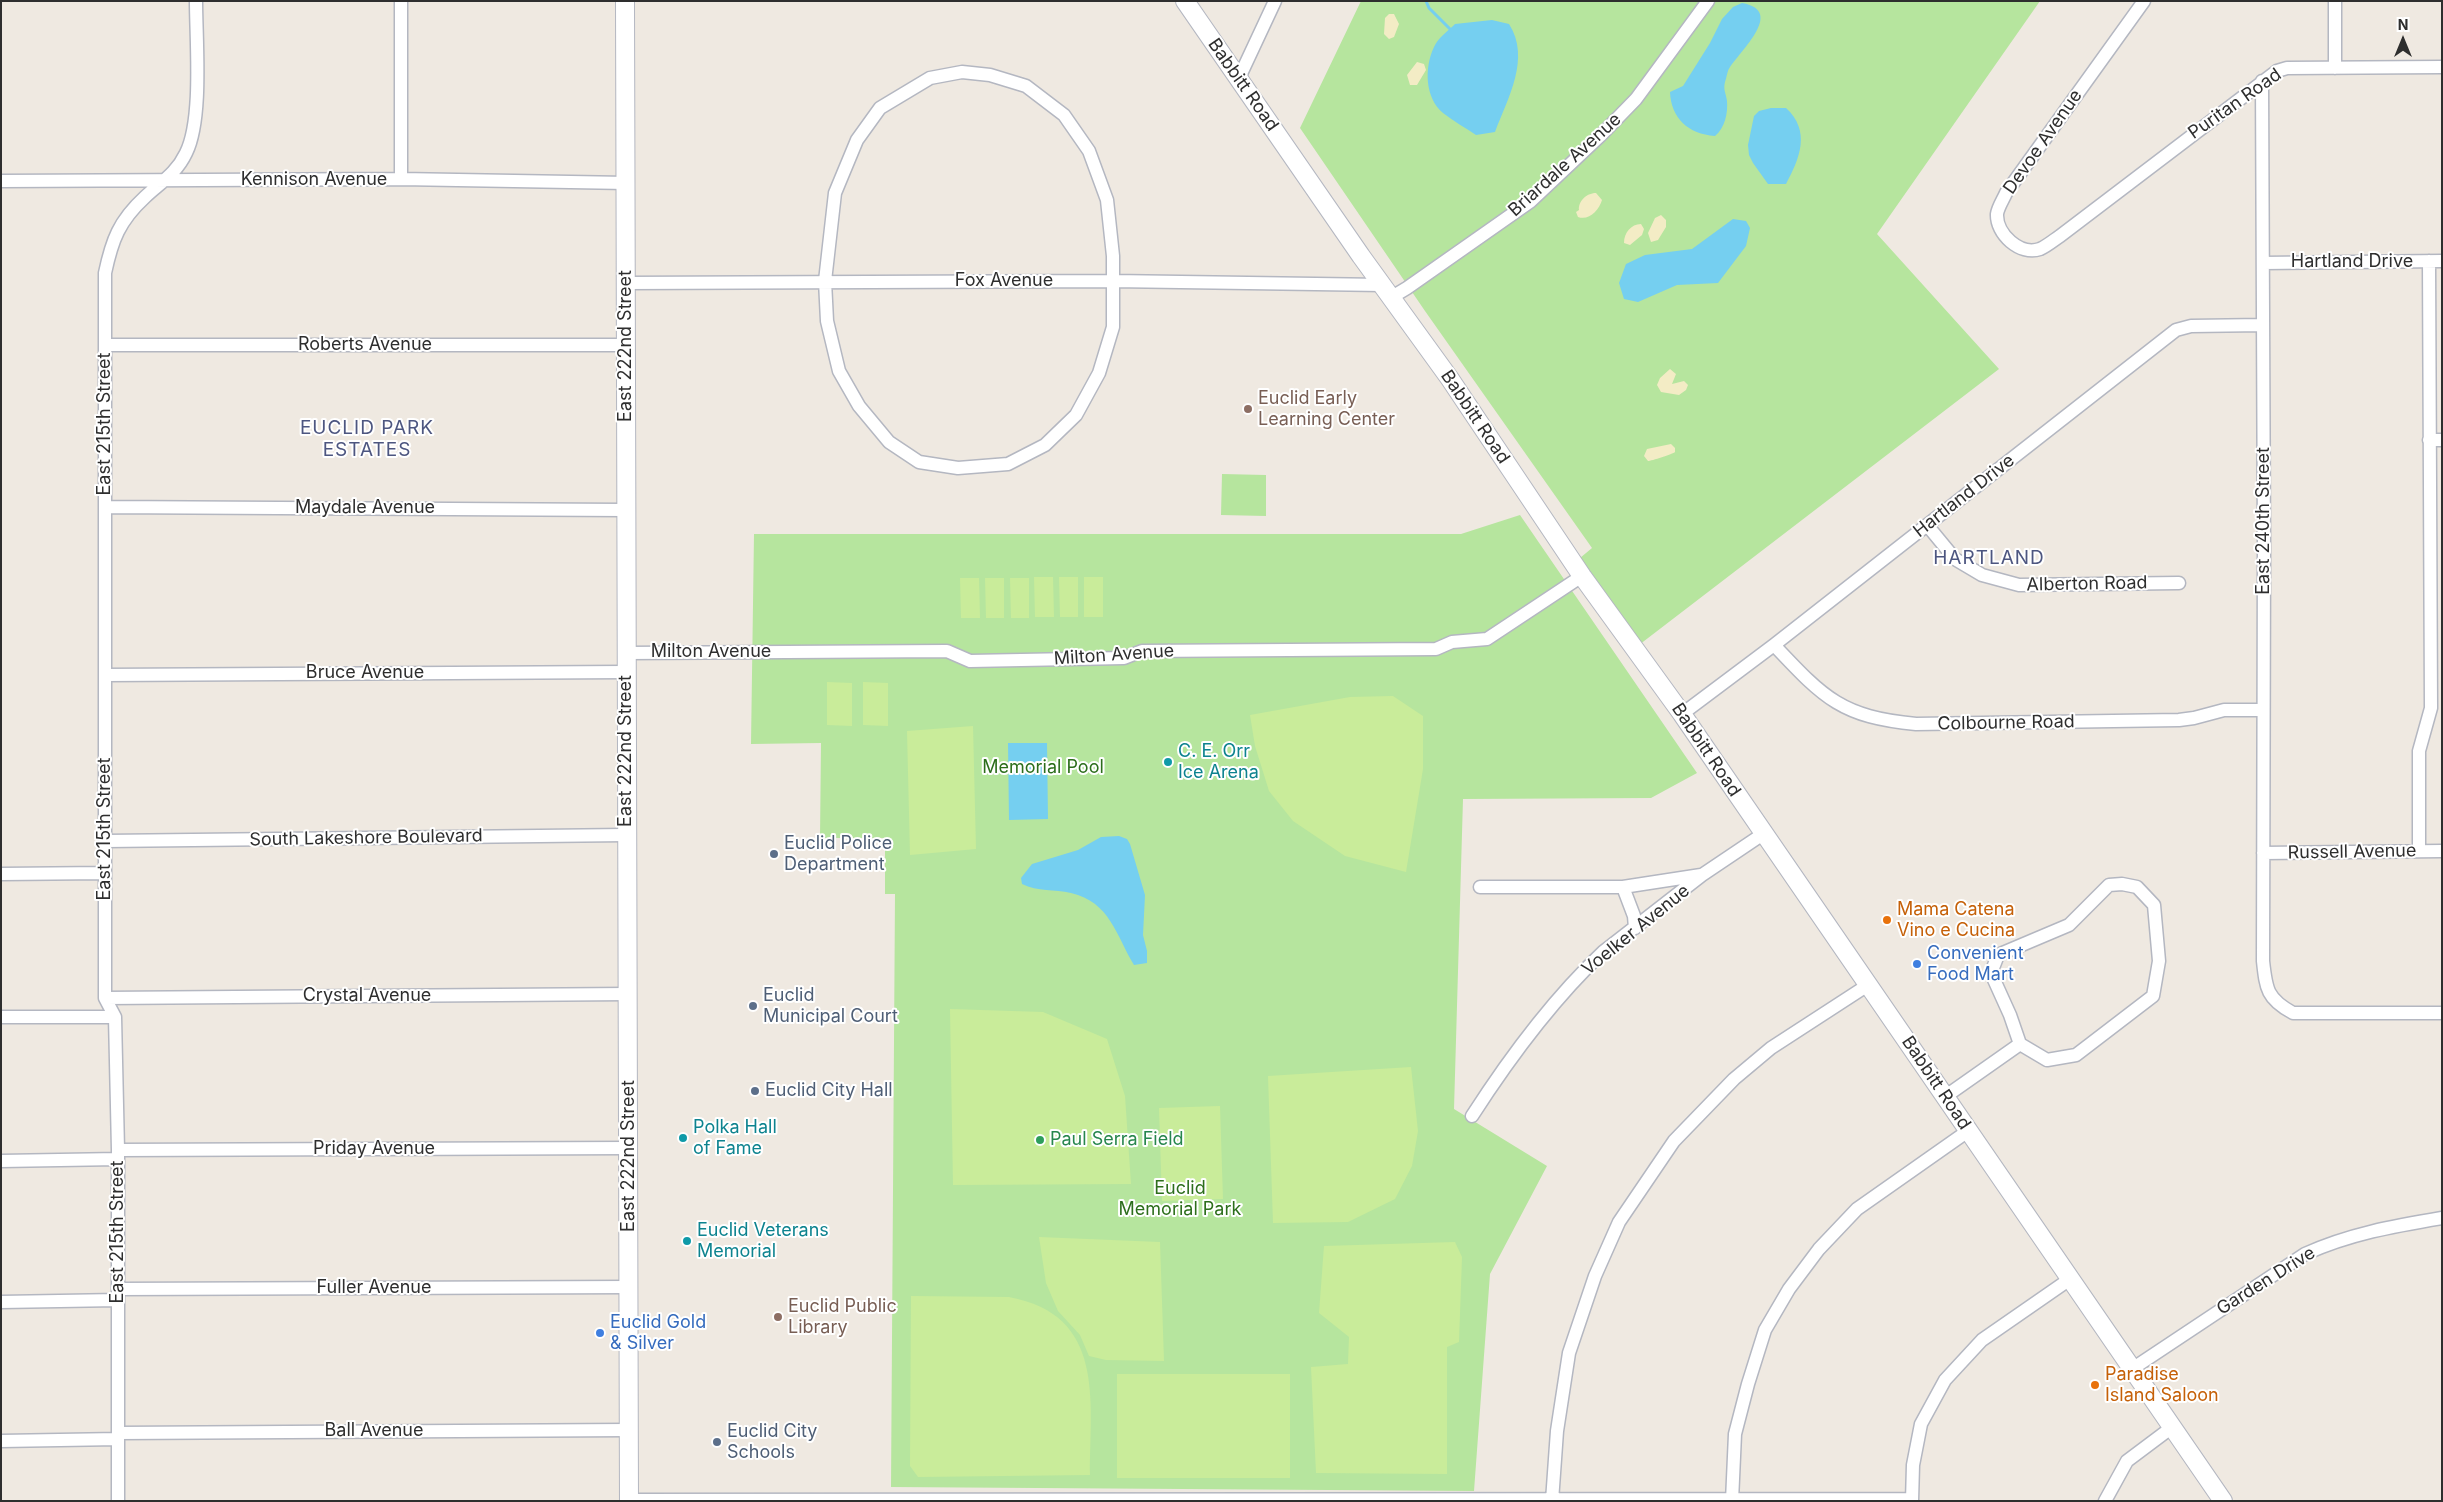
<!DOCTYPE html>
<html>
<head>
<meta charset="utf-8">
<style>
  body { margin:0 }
  #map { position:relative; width:2443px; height:1502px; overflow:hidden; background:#efe9e1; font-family:Inter,sans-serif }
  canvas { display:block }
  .frame { position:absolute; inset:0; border:2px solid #2e2e2e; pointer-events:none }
  .north { position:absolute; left:2378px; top:15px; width:50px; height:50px; -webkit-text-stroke:4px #fff; paint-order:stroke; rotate:0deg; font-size:14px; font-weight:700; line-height:20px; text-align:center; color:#2e2e2e }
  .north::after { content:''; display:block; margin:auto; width:18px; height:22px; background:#2e2e2e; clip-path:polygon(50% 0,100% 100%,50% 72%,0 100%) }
</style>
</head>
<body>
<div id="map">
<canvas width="2443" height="1502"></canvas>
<div class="frame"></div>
<div class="north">N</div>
</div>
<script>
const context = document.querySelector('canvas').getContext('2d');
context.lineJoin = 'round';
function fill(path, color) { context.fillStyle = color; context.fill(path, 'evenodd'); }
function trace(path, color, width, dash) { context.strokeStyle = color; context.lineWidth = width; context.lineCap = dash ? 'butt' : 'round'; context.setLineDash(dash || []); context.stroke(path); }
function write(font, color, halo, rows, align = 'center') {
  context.font = font + ' Inter,sans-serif'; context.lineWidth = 4; context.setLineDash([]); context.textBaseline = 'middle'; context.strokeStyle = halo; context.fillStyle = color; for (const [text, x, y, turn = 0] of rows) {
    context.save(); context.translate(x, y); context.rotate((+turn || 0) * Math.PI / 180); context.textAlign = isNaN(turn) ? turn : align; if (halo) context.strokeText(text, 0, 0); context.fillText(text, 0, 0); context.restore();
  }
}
fill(new Path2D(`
  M1361 1H2040L1877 234 1999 369 1635 648 1574 563 1592 548 1425 311 1300 128Z
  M1222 474 1266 475V516L1221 515Z
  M1520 515 1697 773 1651 798 1463 799 1454 1109 1547 1166 1490 1274 1474 1491 891 1487 895 894H885V838H820L821 743 751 744 754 534H1461Z`), '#b6e59e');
fill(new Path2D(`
  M1389 14H1394L1399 24 1394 37 1389 39 1384 34 1385 18Z
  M1417 62 1424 64 1426 70 1417 85H1410L1407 75Z
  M1596 193 1602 200C1599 210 1589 221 1578 217L1576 212 1579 210C1578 202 1586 193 1596 193Z
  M1661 215 1666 220V227L1658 240 1651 242 1648 233 1655 218Z
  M1641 224 1644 229 1642 235 1630 245 1624 243C1624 233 1631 224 1641 224Z
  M1670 369 1676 374 1672 384 1684 381 1688 385 1686 390 1679 395 1661 392 1657 385 1660 378Z
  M1671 444 1675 448V452C1673 454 1651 461 1648 461L1644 456 1647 449Z`), '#f3ecc5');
fill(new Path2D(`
  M1034 577H1053L1054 617H1035Z
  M1059 577H1078V617H1060Z
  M1084 577H1103V617H1084Z
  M960 578H979L980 618H961Z
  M985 578H1004V618H986Z
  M1010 578H1029V618H1011Z
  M827 682 852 683V726L827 725Z
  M863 682 888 683V726L863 725Z
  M1393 696 1423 716V769L1406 872 1345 856 1293 821 1269 791 1255 746 1250 715 1350 697Z
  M973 726 976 849 910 855 907 731Z
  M950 1009 1043 1012 1107 1039 1125 1096 1131 1184 953 1185Z
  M1411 1067 1418 1131 1412 1166 1395 1199 1348 1222 1273 1223 1268 1076Z
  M1220 1106 1223 1199 1162 1201 1159 1108Z
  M1039 1237 1160 1242 1164 1361 1106 1360 1089 1356 1080 1335 1058 1311 1046 1283Z
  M1455 1242 1462 1257 1459 1342 1447 1347V1474L1316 1473 1311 1367 1348 1364 1349 1337 1319 1313 1324 1246Z
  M911 1296 1009 1297C1106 1315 1090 1400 1090 1475L918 1477 910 1466Z
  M1117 1374H1290V1478H1117Z`), '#c9ec9a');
fill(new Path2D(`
  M1742 3C1788 11 1735 55 1728 71 1727 74 1726 79 1725 82 1723 90 1726 93 1727 101 1728 113 1725 128 1715 136 1688 134 1671 118 1670 92L1683 86 1710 43 1722 19 1733 7Z
  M1492 20 1509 24C1531 58 1508 98 1495 132L1476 135C1466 128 1453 121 1443 113 1425 98 1424 68 1434 47 1438 38 1448 31 1455 24Z
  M1771 108H1786C1811 131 1800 158 1786 184H1768L1753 163 1749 155 1748 145 1754 116 1759 111Z
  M1733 219 1746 221 1750 228 1746 246 1718 283 1677 285 1638 302 1624 299 1619 283 1626 264 1645 255 1692 249Z
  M1008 743H1047L1048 819 1009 820Z
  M1119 836 1127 839 1130 844 1145 895 1143 935 1147 951V963L1134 965C1116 935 1110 902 1071 893 1054 889 1038 892 1022 884L1021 878 1032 864 1078 850 1101 837Z`), '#75cff0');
trace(new Path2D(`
  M1426 1 1429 8 1450 29`), '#75cff0', 3);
const street = new Path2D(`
  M2144 1 2006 193C2003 200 1998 207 1997 214 1996 234 2020 256 2040 249 2047 246 2054 240 2060 236L2277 71 2287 68 2442 67
  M2335 68V1
  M962 72 990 75 1026 86 1064 115 1089 151 1107 200 1113 256V327L1099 373 1076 415 1045 445 1008 464 958 468 919 462 889 442 859 406 839 371 827 321 825 281 835 193 857 140 880 108 930 78Z
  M1239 78 1275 1
  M2262 81 2264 546 2263 961C2266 989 2267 999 2293 1013H2442
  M401 179V1
  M1 181 401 179 627 183
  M2263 263 2442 261
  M626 283 1113 281 1383 285
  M1392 297 1407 288 1531 201 1600 136 1636 99 1708 1
  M105 345H625
  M2429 440H2442
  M105 507 625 510
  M1927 525 1955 559 1982 575 2019 585 2179 583
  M1774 645C1824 698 1841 717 1916 724L2179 720 2194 718 2224 710H2263
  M626 653 947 651 970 661 1124 658 1142 651 1436 649 1452 642 1487 639 1582 576
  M105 675 626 672
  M1682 714 1774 645 2176 330 2191 326 2263 325
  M106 841 626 835
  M2419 851V751L2431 708 2429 261
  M2263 853 2442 851
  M1 874 105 873
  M2122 884 2137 887 2154 905 2159 961 2153 996 2076 1055 2047 1060 2020 1044 2010 1015 1991 973 1998 955 2069 925 2109 885Z
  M1480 887H1623L1701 875
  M1623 887 1634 916 1635 928
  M105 998 629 994
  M1 1017H115
  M1946 1096 2020 1044
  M1472 1116C1510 1057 1552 1000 1603 952L1702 875 1763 834
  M118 1150 630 1148
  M1 1161 118 1159
  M118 1289 630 1287
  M1 1302 118 1300
  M2132 1369 2305 1254C2349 1234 2394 1226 2442 1218
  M118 1433 629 1430
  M1 1441 118 1439
  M629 1500 1912 1499
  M118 1501V1150L115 1017 105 998V273C112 240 119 221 145 197 161 182 176 174 186 153 203 119 196 41 196 1
  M1552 1501 1557 1431 1569 1353 1595 1276 1619 1222 1674 1141 1734 1079 1771 1048 1868 985
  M1732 1501 1735 1434 1748 1384 1765 1330 1789 1289 1819 1249 1857 1209 1968 1131
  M1912 1501 1913 1465 1921 1424 1945 1380 1982 1340 2070 1279
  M2105 1501 2127 1461 2171 1428`);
const secondary = new Path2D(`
  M625 1 629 1501
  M1185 1 1361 256 1450 379 1582 576 1682 714 2223 1501`);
trace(street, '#b4b7c1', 15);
trace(secondary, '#b4b7c1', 20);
trace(street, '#fff', 12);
trace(secondary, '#fff', 18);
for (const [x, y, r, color] of [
  [1248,409,5,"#8d6e63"],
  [1168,762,5,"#0f9aa8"],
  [774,854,5,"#5c6f8a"],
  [1887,920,5,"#e8710a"],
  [1917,964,5,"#3f7fe0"],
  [753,1006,5,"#5c6f8a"],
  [755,1091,5,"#5c6f8a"],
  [683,1138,5,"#0f9aa8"],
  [1040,1140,5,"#2e9e5b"],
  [687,1241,5,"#0f9aa8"],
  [778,1317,5,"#8d6e63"],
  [600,1333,5,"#3f7fe0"],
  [2095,1385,5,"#e8710a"],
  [717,1442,5,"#5c6f8a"]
]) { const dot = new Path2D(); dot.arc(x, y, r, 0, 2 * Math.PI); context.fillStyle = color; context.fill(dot); trace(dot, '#fff', 2); }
write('18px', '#2e2e2e', '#fff', [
  ["Babbitt Road",1243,85,55],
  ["Puritan Road",2235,104,-35],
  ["Devoe Avenue",2043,142,-55],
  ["Briardale Avenue",1565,165,-42],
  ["Kennison Avenue",314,180],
  ["Hartland Drive",2352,262],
  ["Fox Avenue",1004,281],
  ["Roberts Avenue",365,345],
  ["East 222nd Street",626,346,-90],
  ["Babbitt Road",1475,417,56],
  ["East 215th Street",105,424,-90],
  ["Hartland Drive",1964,496,-38],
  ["Maydale Avenue",365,508],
  ["East 240th Street",2264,521,-90],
  ["Alberton Road",2087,584,-1],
  ["Milton Avenue",711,652],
  ["Milton Avenue",1114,655,-4],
  ["Bruce Avenue",365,673],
  ["Colbourne Road",2006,723,-1],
  ["Babbitt Road",1706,750,56],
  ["East 222nd Street",626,751,-90],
  ["East 215th Street",105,829,-90],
  ["South Lakeshore Boulevard",366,838,-1],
  ["Russell Avenue",2352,852,-1],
  ["Voelker Avenue",1636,930,-39],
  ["Crystal Avenue",367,996],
  ["Babbitt Road",1936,1083,56],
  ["Priday Avenue",374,1149],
  ["East 222nd Street",629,1156,-90],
  ["East 215th Street",118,1232,-90],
  ["Garden Drive",2266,1281,-32],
  ["Fuller Avenue",374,1288],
  ["Ball Avenue",374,1431]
]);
write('18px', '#785e54', '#fff', [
  ["Euclid Early",1258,399],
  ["Learning Center",1258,420],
  ["Euclid Public",788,1307],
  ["Library",788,1328]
], 'left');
write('18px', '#0d838f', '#fff', [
  ["C. E. Orr",1178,752],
  ["Ice Arena",1178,773],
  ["Polka Hall",693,1128],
  ["of Fame",693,1149],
  ["Euclid Veterans",697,1231],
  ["Memorial",697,1252]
], 'left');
write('18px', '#2c6e1b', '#fff', [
  ["Memorial Pool",1043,768],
  ["Euclid",1180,1189],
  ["Memorial Park",1180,1210]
]);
write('18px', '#4e5e75', '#fff', [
  ["Euclid Police",784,844],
  ["Department",784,865],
  ["Euclid",763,996],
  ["Municipal Court",763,1017],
  ["Euclid City Hall",765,1091],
  ["Euclid City",727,1432],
  ["Schools",727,1453]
], 'left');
write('18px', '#c56008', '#fff', [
  ["Mama Catena",1897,910],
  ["Vino e Cucina",1897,931],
  ["Paradise",2105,1375],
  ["Island Saloon",2105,1396]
], 'left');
write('18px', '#366cbe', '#fff', [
  ["Convenient",1927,954],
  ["Food Mart",1927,975],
  ["Euclid Gold",610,1323],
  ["& Silver",610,1344]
], 'left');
write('18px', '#27864d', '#fff', [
  ["Paul Serra Field",1050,1140]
], 'left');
context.letterSpacing = '1px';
write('19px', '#4d5680', '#fff', [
  ["EUCLID PARK",367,428],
  ["ESTATES",367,450],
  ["HARTLAND",1989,558]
]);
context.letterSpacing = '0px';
</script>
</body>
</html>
